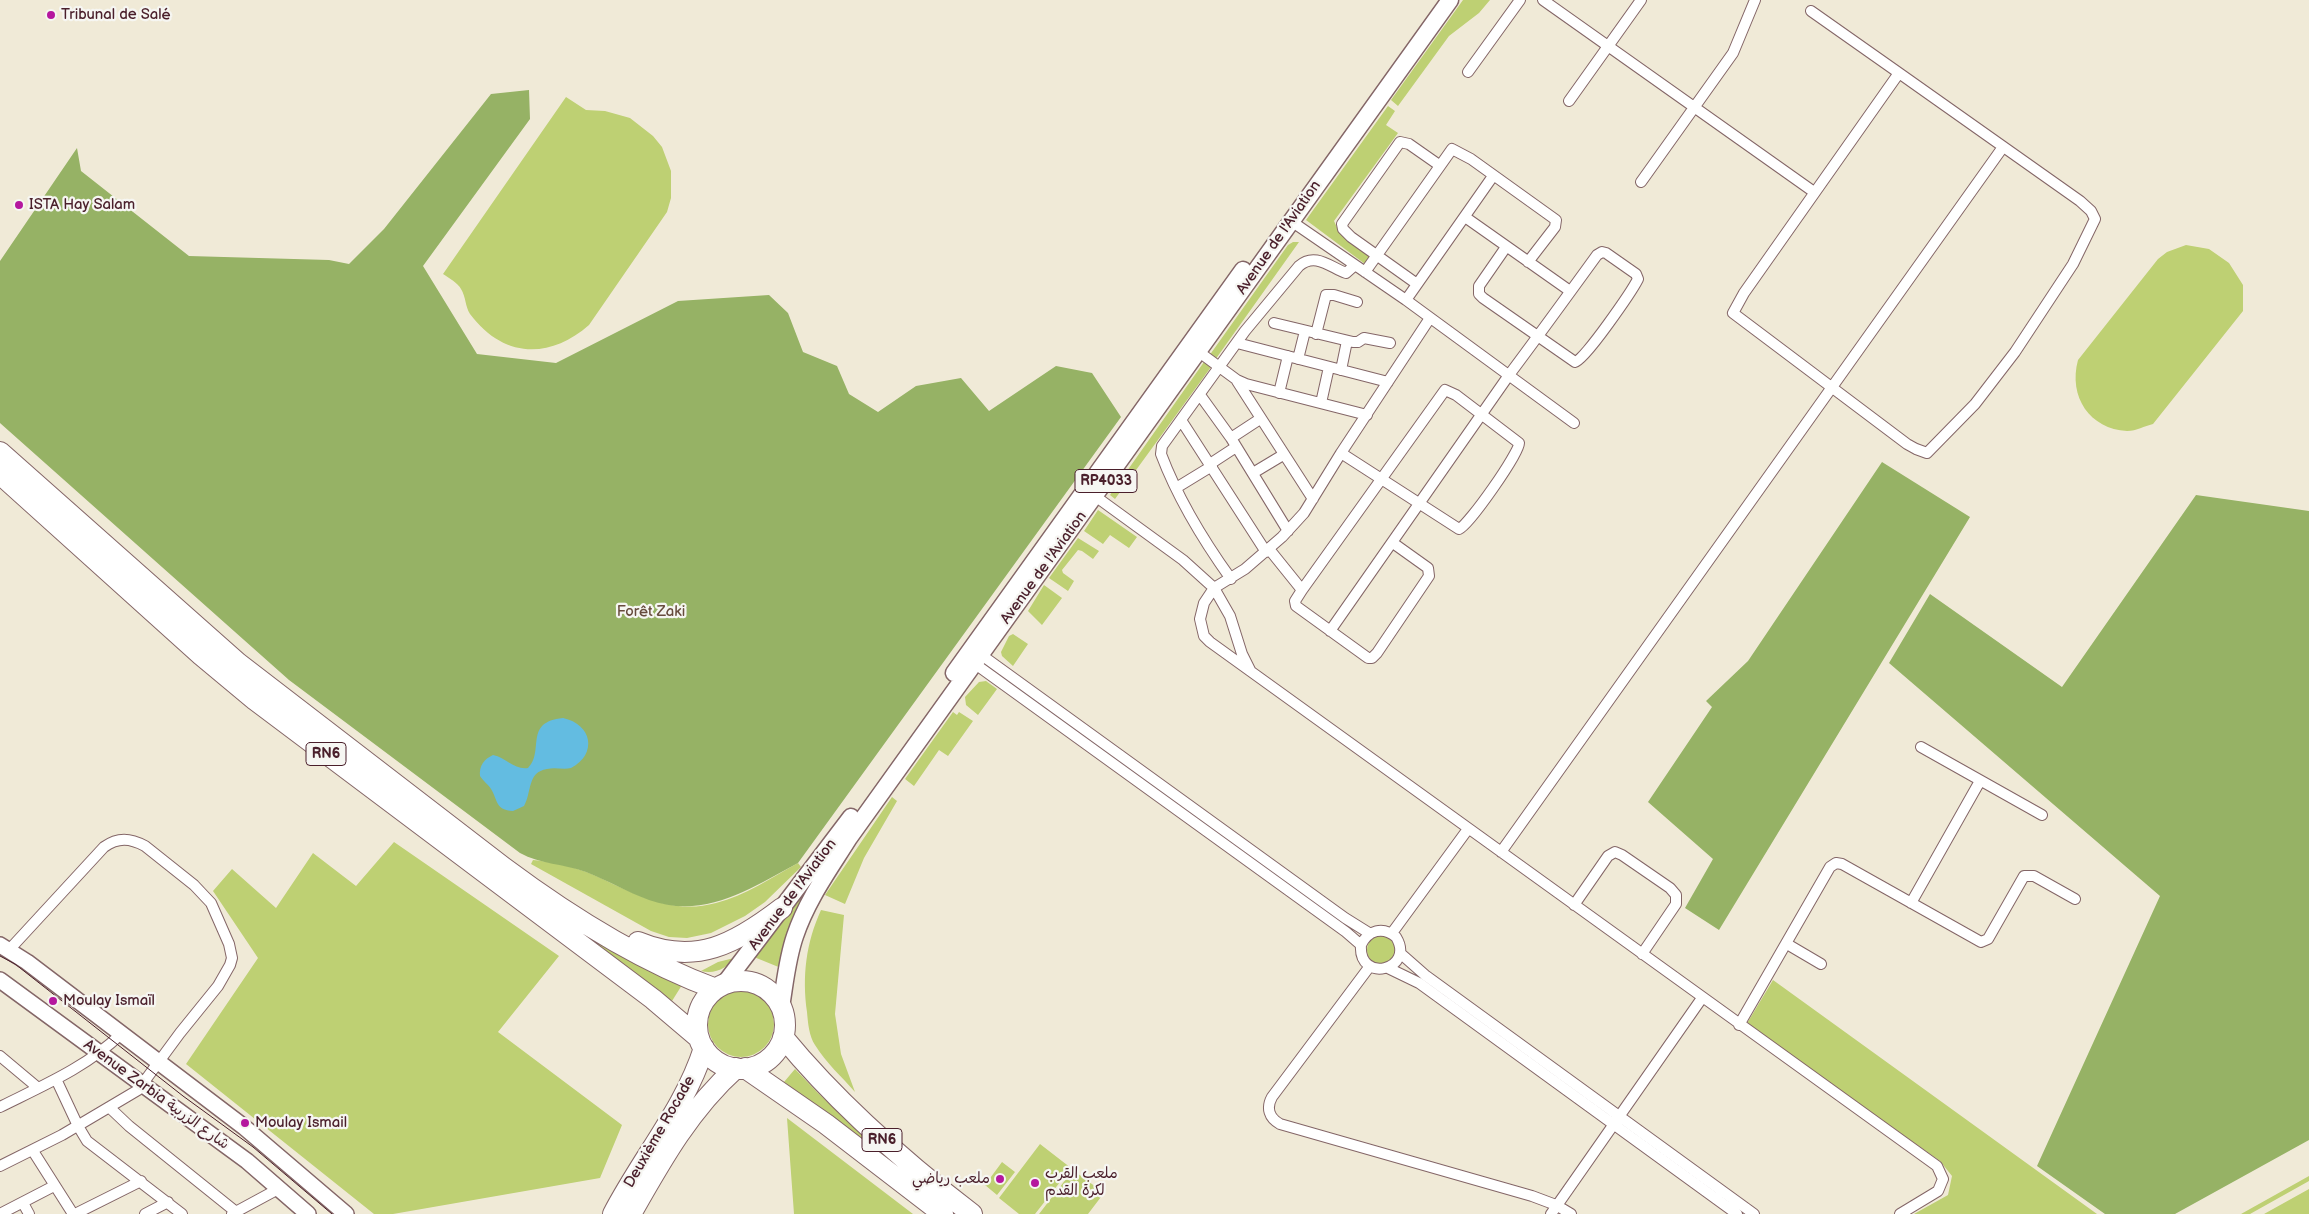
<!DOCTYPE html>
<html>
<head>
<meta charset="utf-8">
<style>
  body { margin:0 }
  canvas { display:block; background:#f0ead7 }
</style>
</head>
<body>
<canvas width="2309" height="1214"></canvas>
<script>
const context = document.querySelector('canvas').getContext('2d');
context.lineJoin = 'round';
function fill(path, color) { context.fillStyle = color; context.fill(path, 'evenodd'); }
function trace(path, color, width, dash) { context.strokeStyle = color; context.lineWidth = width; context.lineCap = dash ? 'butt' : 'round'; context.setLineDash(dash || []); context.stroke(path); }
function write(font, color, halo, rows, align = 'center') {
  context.font = font + ' "Balsamiq Sans","Playpen Sans Arabic",sans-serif'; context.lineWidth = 4.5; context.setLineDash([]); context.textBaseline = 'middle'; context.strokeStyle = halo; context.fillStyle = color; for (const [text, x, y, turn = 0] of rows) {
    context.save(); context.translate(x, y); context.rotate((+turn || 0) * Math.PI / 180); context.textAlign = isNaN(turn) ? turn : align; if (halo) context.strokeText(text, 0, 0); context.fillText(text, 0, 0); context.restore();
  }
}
fill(new Path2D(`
  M1463 0H1490L1479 13 1449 36 1398 106 1391 100Z
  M566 97 586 110 605 111 630 118 653 136 662 147 671 171V198L667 212 589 325C549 360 503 358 470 314 465 306 466 297 461 289 458 283 449 278 443 274Z
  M1388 106 1395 111 1386 125 1398 133 1334 221 1339 232 1371 255 1365 264 1306 220Z
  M1293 242H1299L1215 360 1209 356 1288 245Z
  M2186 245 2209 249 2229 263 2243 285V311L2153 424C2144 426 2137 431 2127 431 2090 429 2068 397 2078 360L2158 259 2167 252Z
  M1204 362 1211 367 1115 499 1110 495Z
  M1098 510 1137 537 1129 548 1110 535 1103 544 1084 531Z
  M1078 538 1099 551 1093 559 1082 551 1078 550 1062 570 1063 573 1074 581 1068 591 1049 578Z
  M1044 585 1062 598 1042 625 1028 611Z
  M1013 634 1028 644 1013 666 1002 656 1001 652 1009 636Z
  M1007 679 1236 844 1234 846Z
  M986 681 997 689 978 715 966 705 965 697 979 682Z
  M953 712 957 715 959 712 973 721 948 756 939 750 914 786 905 779Z
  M892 797 897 801 864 858 845 904 825 895Z
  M394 842 559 956 498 1032 622 1125 600 1178 393 1214H374L186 1064 258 958 213 891 232 869 276 908 313 853 356 886Z
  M826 858 781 968 754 957Z
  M533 860C552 862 571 866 589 873 631 891 669 916 716 903 745 896 772 877 798 863L801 867 765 902 745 916 711 933 687 938 669 937 651 931 531 864Z
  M821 910 844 915 835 1014 841 1054 855 1092C842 1077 826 1063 815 1045 809 1036 808 1023 807 1012 802 976 806 943 821 910Z
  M560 918 682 985 672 1001Z
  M1367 950a14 14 0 1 1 28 0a14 14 0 1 1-28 0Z
  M738 957C727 967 716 975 701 971L718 962Z
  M1773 980 2097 1214H1914L1948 1195 1952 1176 1940 1161 1746 1025Z
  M708 1024a33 33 0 1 1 66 0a33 33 0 1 1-66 0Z
  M795 1069 818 1093 894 1164 784 1082Z
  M787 1118 913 1214H794Z
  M1040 1144 1071 1168 1035 1214H1019L999 1198Z
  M1002 1162 1015 1172 997 1195 985 1185Z
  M1073 1170 1104 1193 1088 1214H1039Z
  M2309 1176V1181L2250 1214H2241Z
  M2309 1189V1214H2264Z`), '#bed073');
fill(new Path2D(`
  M529 90 530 119 423 266 477 354 556 363 678 301 769 295 788 313 803 352 837 366 849 394 878 412 916 386 961 378 989 411 1056 366 1092 373 1121 417 798 863C751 888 705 920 649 900 627 892 607 880 586 872 564 864 540 864 520 853L289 680 0 423V261L77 148 81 171 189 256 329 260 349 264 384 229 491 94Z
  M1882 462 1970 517 1719 930 1685 908 1713 859 1648 802 1712 707 1706 701 1748 661Z
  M2196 495 2309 511V1140L2175 1214H2105L2037 1166 2160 896 1889 663 1930 594 2062 687Z`), '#96b265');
fill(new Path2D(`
  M563 718C592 724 598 754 571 768 563 770 556 767 547 769 527 772 532 792 524 806L513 811C495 810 498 800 491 789 489 785 483 781 480 776 479 766 484 759 493 755 507 758 514 770 528 768 545 751 523 722 563 718Z`), '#63bce1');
const street = new Path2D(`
  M1543 0 1814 192
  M1811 11 1899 73
  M1468 72 1520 0
  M1899 73 2080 201 2091 211 2095 219 2073 264 2015 352 1975 404 1927 453 1916 449 1907 444 1733 313 1744 293Z
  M1569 101 1641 0
  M1641 182 1733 53 1755 0
  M1465 217 1570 291
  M1291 221 1406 300 1574 423
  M1365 272 1452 149 1471 159 1556 220 1555 227 1528 262
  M1417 284 1351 237 1343 229 1342 224 1400 142 1409 144 1439 165
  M1406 300 1493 176
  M1430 318 1341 453 1304 513 1282 537 1245 569 1214 588 1204 603 1200 619 1204 636 1210 642 1937 1166 1943 1179 1938 1191 1900 1214
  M1274 323 1353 342H1358L1364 338 1390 343
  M1316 334 1326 295H1334L1357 302
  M1237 343 1388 382
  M1199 352 1237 380 1246 384 1367 415
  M1298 359 1305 331
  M1341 370 1347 341
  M1237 381 1313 499
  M1279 393 1288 356
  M1200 395 1231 438 1288 531
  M1321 403 1329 367
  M1181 420 1266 552
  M1231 438 1260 419
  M1341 453 1459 529C1469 525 1520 452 1519 443L1456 395 1445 390 1302 590 1295 601 1296 606 1368 658H1372L1377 653 1429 576 1428 568 1393 543
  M1210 464 1236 447
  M1253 473 1283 455
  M1176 488 1212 466
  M1095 496 1183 560 1214 588 1230 616 1242 654 1250 670
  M1269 549 1302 590
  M1231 579C1203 540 1178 499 1161 454L1162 446 1245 331 1299 266C1315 252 1330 267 1346 273L1355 265
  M1330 631 1509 375C1539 335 1568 295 1597 255L1602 252 1606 253 1636 274 1638 279C1632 291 1584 361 1575 362L1483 298 1479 294V286L1506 247
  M976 651 1345 918 1369 933
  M971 661 1346 932 1361 945C1358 984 1416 970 1396 937 1383 926 1368 930 1361 945
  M1921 747 2042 815
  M1501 852 2003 147
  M1911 903 1980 781
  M1574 905 1608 856 1615 852 1622 855 1670 888 1676 895V904L1642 954
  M1392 933 1468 829
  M1787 944 1821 964
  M1400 953 1425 975 1754 1214
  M1370 966 1272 1097C1266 1108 1269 1118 1280 1124L1532 1196 1556 1205 1571 1214
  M1388 968 1419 983 1737 1214
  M1739 1025 1830 867 1836 863 1842 864 1981 942 1988 939 2024 876H2034L2075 899
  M0 1056 37 1087
  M56 1079 78 1126 87 1141 182 1214
  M0 1107C42 1086 87 1067 121 1034
  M110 1108 129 1126 236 1212
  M33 1151 73 1214
  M0 1166 62 1135 138 1090 180 1033 218 986 230 965 232 958 229 944 211 903 194 885 145 846C130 838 118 837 104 847L9 950
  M23 1203 29 1214
  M0 1214 54 1186
  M75 1214 141 1181
  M145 1214 168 1202
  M232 1214 280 1188
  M1551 1214 1702 998`);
const secondary = new Path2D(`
  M0 945 27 962 244 1127 346 1214
  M0 980 247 1161 308 1214`);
const primary = new Path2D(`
  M954 673 1243 270
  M725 983 851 817
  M781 1007C785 983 787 959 795 936 807 900 829 870 849 838L1450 0`);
const highway = new Path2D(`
  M0 452 238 663 503 867C566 914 642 962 716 989
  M0 474 201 655 255 700 653 999 699 1038
  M638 942C696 966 735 944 782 908
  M697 1025a44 44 0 1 1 88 0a44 44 0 1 1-88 0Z
  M783 1037C838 1104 903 1161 972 1214
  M745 1068 826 1124 943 1214
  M613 1214C642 1158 685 1108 704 1048
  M631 1214C661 1161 690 1109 736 1068`);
trace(street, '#846667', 12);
trace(secondary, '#846667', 18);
trace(primary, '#846667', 19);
trace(highway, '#846667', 22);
trace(street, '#fff', 10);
trace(secondary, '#fff', 15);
trace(primary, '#fff', 16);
trace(highway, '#fff', 20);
trace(new Path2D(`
  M0 956 15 964 183 1096 253 1147 332 1214`), '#4a1f2b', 1);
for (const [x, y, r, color] of [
  [51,15,5,"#b5179e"],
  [19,205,5,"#b5179e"],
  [53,1001,5,"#b5179e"],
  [245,1123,5,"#b5179e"],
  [1000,1179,5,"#b5179e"],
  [1035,1183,5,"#b5179e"]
]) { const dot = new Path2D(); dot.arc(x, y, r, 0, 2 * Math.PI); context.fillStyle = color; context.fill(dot); trace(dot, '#f6f6f2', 2); }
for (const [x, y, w] of [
  [1106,481,62],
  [326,754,40],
  [882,1140,40]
]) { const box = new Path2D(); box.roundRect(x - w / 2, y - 11.5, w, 23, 4); context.fillStyle = '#f6f6f2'; context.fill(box); trace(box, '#4a1f2b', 1); }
write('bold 14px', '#4a1f2b', null, [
  ["RP4033",1106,481],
  ["RN6",326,754],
  ["RN6",882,1140]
]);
write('15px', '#4a1f2b', '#f6f6f2', [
  ["Tribunal de Salé",61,15],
  ["ISTA Hay Salam",29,205],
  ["Moulay Ismaïl",63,1001],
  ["Moulay Ismail",255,1123],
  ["ملعب القرب",1045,1174],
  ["لكرة القدم",1045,1191],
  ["ملعب رياضي",990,1179,"right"]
], 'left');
write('15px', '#4a1f2b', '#f6f6f2', [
  ["Avenue de l'Aviation",1279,238,-55],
  ["Avenue de l'Aviation",1044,568,-54],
  ["Avenue de l'Aviation",793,895,-53],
  ["Avenue Zarbia شارع الزربية",156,1095,36],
  ["Deuxième Rocade",660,1132,-60]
]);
write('15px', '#674b3d', '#f6f6f2', [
  ["Forêt Zaki",651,612]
]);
</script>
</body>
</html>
